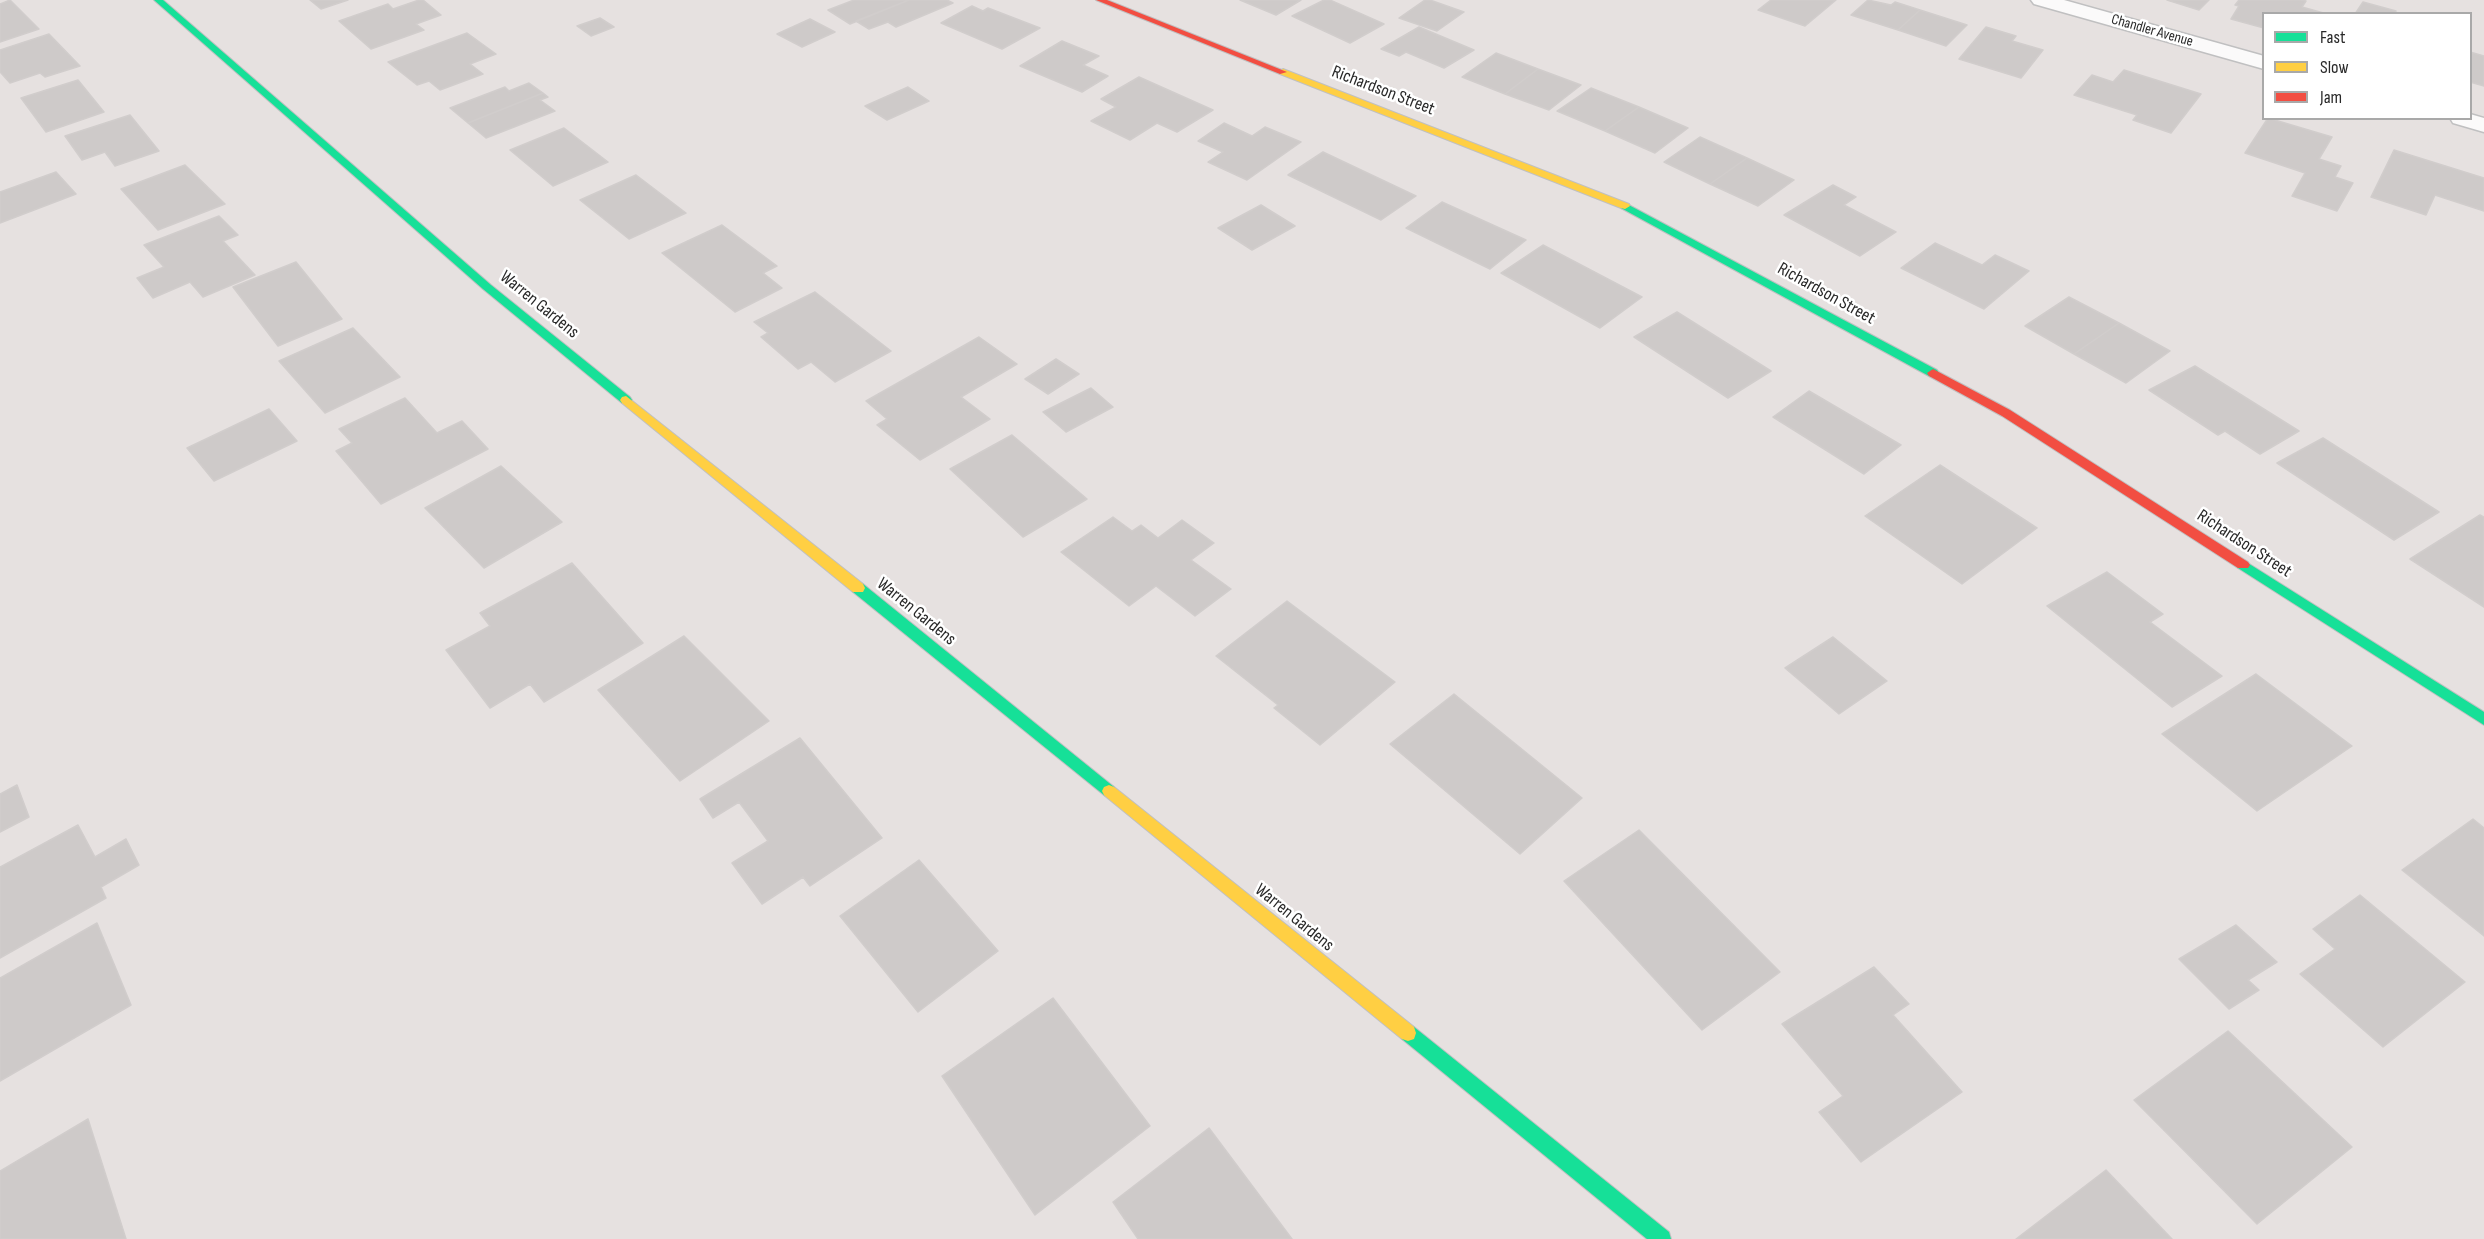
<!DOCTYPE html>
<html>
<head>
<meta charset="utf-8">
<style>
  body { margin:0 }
  #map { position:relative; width:2484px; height:1239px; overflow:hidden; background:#e6e1e0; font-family:"Sofia Sans Condensed",sans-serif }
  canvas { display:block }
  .legend { position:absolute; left:2262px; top:12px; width:210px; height:108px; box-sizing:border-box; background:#fff; border:2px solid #a9a9a9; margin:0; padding:8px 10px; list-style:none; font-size:18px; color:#292929 }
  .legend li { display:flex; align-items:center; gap:12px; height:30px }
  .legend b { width:30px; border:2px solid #a9a9a9 }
</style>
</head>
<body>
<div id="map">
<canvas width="2484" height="1239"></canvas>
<ul class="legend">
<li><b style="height:8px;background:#16e098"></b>Fast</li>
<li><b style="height:8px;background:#ffcf43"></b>Slow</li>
<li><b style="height:8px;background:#f24e42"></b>Jam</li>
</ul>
</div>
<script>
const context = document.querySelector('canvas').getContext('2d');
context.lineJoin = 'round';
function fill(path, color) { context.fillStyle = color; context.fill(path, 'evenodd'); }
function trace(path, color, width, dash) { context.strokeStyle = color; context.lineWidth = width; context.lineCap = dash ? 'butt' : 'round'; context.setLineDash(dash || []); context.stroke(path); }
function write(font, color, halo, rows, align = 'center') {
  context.font = font + ' "Sofia Sans Condensed",sans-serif'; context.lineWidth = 5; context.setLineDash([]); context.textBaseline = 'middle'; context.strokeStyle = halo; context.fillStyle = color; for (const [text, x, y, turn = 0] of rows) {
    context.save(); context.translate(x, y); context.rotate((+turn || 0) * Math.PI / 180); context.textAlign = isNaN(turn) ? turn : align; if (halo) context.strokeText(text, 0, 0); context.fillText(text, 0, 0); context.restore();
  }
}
const building = new Path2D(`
  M10 0 39 29 0 42V4Z
  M310 0H348L321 9Z
  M419 0H423L441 15 416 24 424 30 371 49 339 21 388 4 393 9Z
  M854 0H909L850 24 828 10Z
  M909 0H947L953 3 896 27 888 22 869 29 856 21Z
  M1240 0H1301L1276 15Z
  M1324 0H1330L1384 24 1350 43 1292 16Z
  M1425 0H1430L1464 12 1437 31 1399 18Z
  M1771 0H1836L1805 26 1758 10Z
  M1868 0 1891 5 1895 2 1920 10 1898 30 1851 15Z
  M2167 0H2209L2199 10Z
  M2239 0H2301L2306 1 2302 7 2327 14H2264V28L2231 19 2239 6 2235 5Z
  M2363 2 2396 11 2395 14H2355Z
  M972 6 983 11 988 8 1040 28 1002 49 941 23Z
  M1920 10 1967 25 1946 46 1898 30Z
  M600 18 614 27 591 36 577 26Z
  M810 19 835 32 802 47 777 34Z
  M1419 27 1474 50 1444 68 1406 52 1399 56 1381 49Z
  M1986 27 2016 36 2012 41 2043 50 2021 78 1959 59Z
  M467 33 496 54 470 64 483 74 440 90 429 81 417 85 388 62Z
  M49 34 80 66 45 77 40 73 10 83 0 72V50Z
  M1062 41 1099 56 1083 65 1108 76 1082 92 1020 66Z
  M2470 52 2484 56V86L2470 82Z
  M1496 53 1538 69 1505 94 1462 77Z
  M1538 69 1581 85 1549 110 1505 94Z
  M2124 70 2201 94 2171 133 2133 120 2137 115 2074 95 2092 75 2113 82Z
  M1139 77 1213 110 1177 132 1157 123 1130 140 1091 121 1116 107 1101 99Z
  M78 80 104 112 46 132 21 98Z
  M529 83 543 93 468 123 450 108 505 87 509 91Z
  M908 87 929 101 887 120 865 106Z
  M1591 88 1639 107 1605 131 1557 111Z
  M543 93 548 97 540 100 555 111 486 138 468 123Z
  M1639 107 1688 128 1655 153 1605 131Z
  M130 115 159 151 115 166 105 152 82 160 65 136Z
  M2268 118 2332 137 2319 159 2341 166 2335 177 2353 183 2337 211 2292 196 2305 173 2245 153Z
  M1224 123 1252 136 1265 127 1301 142 1247 180 1208 162 1223 152 1198 141Z
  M564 128 608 162 553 186 510 150Z
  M1700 137 1747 158 1710 184 1664 162Z
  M2394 150 2484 178V211L2435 195 2426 215 2371 197Z
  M1323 152 1416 196 1381 220 1288 175Z
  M1747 158 1794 180 1758 206 1710 184Z
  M185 165 225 204 158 230 121 189Z
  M56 172 76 194 0 223V192Z
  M636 175 686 213 629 239 580 200Z
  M1833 185 1856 197 1844 205 1896 232 1860 256 1784 215Z
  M1442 202 1526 240 1490 269 1406 228Z
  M1261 205 1295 226 1252 250 1218 228Z
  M219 216 238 235 223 241 255 275 203 297 190 282 153 298 137 278 164 267 144 245Z
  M722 225 777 266 763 273 782 288 735 312 662 253Z
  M1935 243 1982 265 1995 255 2029 271 1984 309 1901 268Z
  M1543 245 1642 297 1600 328 1501 273Z
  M296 262 342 319 278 346 233 287Z
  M815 292 891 351 835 382 811 362 798 369 761 337 768 333 754 322Z
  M2069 297 2119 323 2074 354 2025 326Z
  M1677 312 1771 371 1728 398 1634 337Z
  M2119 323 2170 351 2126 383 2074 354Z
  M353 328 400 377 325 413 279 361Z
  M979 337 1017 364 961 397 990 419 920 460 877 425 887 419 866 401Z
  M1056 359 1079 374 1048 394 1025 379Z
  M2195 366 2299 431 2260 454 2225 431 2218 435 2149 390Z
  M1091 388 1113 407 1066 432 1043 412Z
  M1809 391 1901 445 1864 474 1773 417Z
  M405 398 437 433 462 421 488 449 381 504 336 451 352 443 339 429Z
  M269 409 297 441 214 481 187 448Z
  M1012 435 1087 499 1023 537 950 469Z
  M2323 438 2439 512 2394 540 2277 463Z
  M1940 465 2037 528 1962 584 1865 516Z
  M501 466 562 522 484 568 425 508Z
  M2480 515 2484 517V607L2410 559Z
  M1113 517 1132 531 1141 525 1158 538 1182 520 1214 543 1191 560 1231 589 1195 616 1156 586 1129 606 1061 552Z
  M572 563 643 643 544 702 530 684 490 708 446 650 490 626 480 613Z
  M2107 572 2163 614 2150 622 2222 676 2172 707 2047 606Z
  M1287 601 1395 682 1320 745 1274 708 1278 705 1216 656Z
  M684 636 769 721 680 781 598 690Z
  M1833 637 1887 681 1839 714 1785 668Z
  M2256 674 2352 746 2257 811 2162 734Z
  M1454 694 1582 798 1520 854 1390 744Z
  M800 738 882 838 810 886 803 877 762 904 732 863 768 841 739 802 713 818 700 799Z
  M17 785 29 817 0 832V794Z
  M2473 819 2484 828V936L2402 870Z
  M78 825 95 857 126 839 139 865 101 887 106 898 0 958V867Z
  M1639 830 1780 972 1702 1030 1564 881Z
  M919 860 998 951 918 1012 840 916Z
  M2360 895 2465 982 2383 1047 2300 974 2335 949 2313 929Z
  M97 923 131 1005 0 1081V978Z
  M2236 925 2277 962 2248 980 2259 990 2229 1009 2179 959Z
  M1874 967 1909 1004 1893 1015 1962 1092 1861 1162 1819 1112 1843 1096 1782 1024Z
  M1053 998 1150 1126 1035 1215 942 1076Z
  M2228 1031 2352 1147 2257 1224 2134 1100Z
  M88 1119 126 1239H0V1171Z
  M1209 1128 1292 1239H1138L1113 1202Z
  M2106 1170 2172 1239H2016Z`);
fill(building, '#cecac9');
trace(building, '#d1cdcc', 1.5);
const street = new Path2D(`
  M2031 0H2064L2264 56V69L2034 4Z
  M2470 114 2484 118V132L2453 123 2450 118H2470Z`);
const fast = new Path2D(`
  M154 0H163L491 285 630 397 632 400 630 403H622L483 289Z
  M1625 203 1937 370 1939 373 1933 377 1929 376 1621 208 1620 206Z
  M2243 560 2484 712V725L2238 568 2236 565 2238 562Z
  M858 583 863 584 1114 787 1116 791 1114 795 1109 797 1104 795 853 592 851 588Z
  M1408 1025 1414 1027 1669 1232 1671 1239H1647L1402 1039 1400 1033 1402 1027Z`);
const slow = new Path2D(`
  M1283 69 1629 204 1630 206 1625 209 1621 208 1280 74 1279 72Z
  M626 396 863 584 865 588 863 592H853L622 403 620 400 622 397Z
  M1109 785 1114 787 1414 1027 1416 1033 1414 1039 1408 1041 1402 1039 1104 795 1102 791 1104 787Z`);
const jam = new Path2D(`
  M1096 0H1107L1287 72 1280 74Z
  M1933 369 2010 410 2248 562 2250 565 2248 568H2238L2002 416 1929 376 1927 373Z`);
trace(street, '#c0c0c1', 3);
trace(fast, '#c0c0c1', 2);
trace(slow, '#c0c0c1', 2);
trace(jam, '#c0c0c1', 2);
fill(street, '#fbfafa');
fill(fast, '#16e098');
fill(slow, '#ffcf43');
fill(jam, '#f24e42');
write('15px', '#292929', '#fff', [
  ["Chandler Avenue",2152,31,16]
]);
write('18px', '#292929', '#fff', [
  ["Richardson Street",1383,91,21],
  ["Richardson Street",1826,294,29],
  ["Warren Gardens",539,305,39],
  ["Richardson Street",2244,544,33],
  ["Warren Gardens",916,612,39],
  ["Warren Gardens",1294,918,39]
]);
</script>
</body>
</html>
